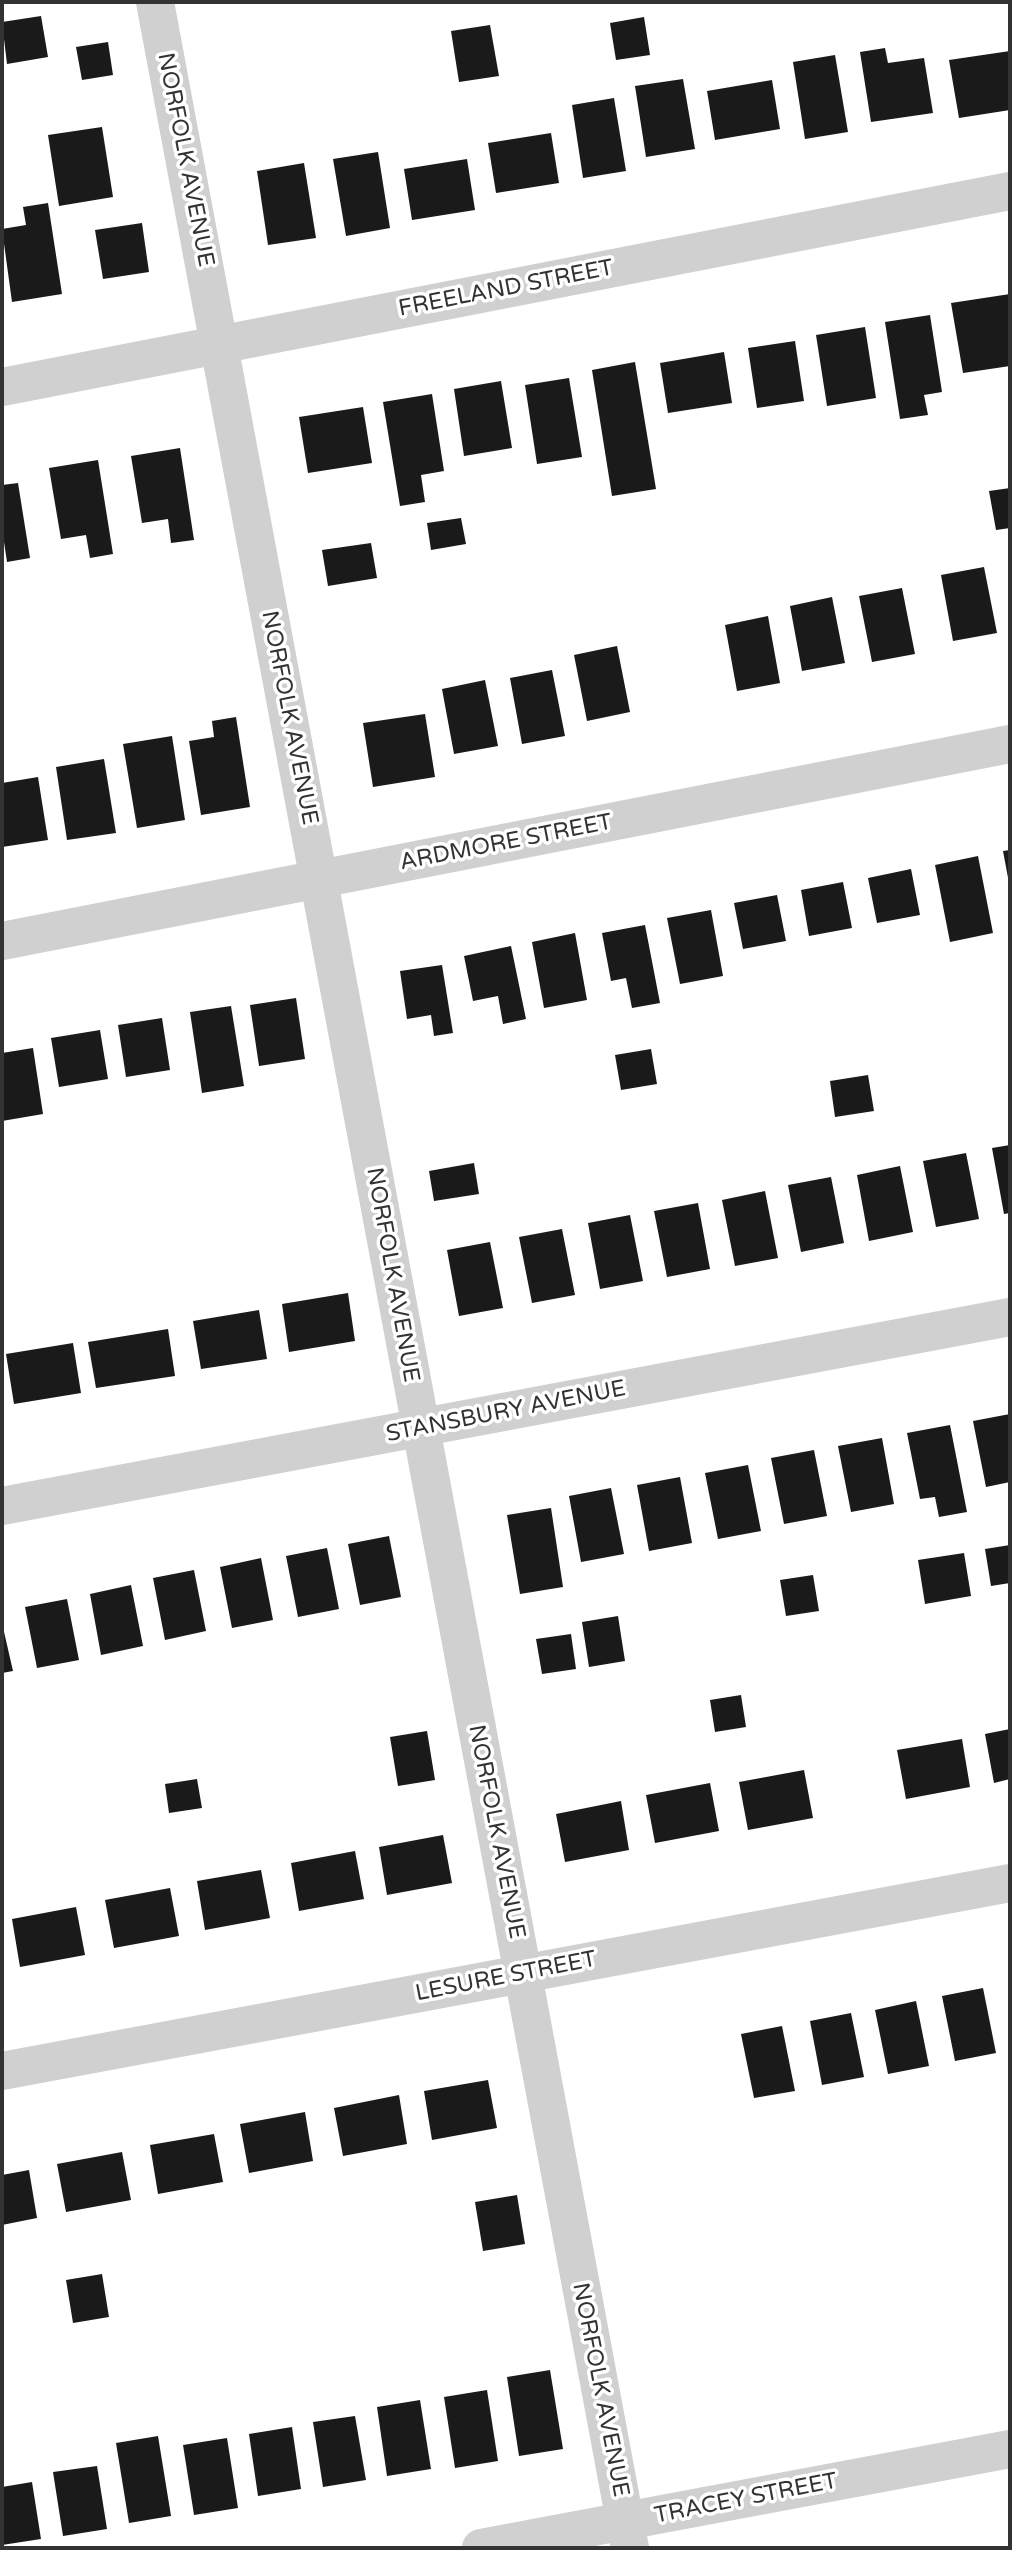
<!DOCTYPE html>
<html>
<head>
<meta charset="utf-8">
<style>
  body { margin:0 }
  #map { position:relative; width:1012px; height:2550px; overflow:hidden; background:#fff; font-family:"Varela Round",sans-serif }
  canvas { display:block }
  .frame { position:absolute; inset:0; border:4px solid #333; pointer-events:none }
</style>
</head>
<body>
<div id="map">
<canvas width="1012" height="2550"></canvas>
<div class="frame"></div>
</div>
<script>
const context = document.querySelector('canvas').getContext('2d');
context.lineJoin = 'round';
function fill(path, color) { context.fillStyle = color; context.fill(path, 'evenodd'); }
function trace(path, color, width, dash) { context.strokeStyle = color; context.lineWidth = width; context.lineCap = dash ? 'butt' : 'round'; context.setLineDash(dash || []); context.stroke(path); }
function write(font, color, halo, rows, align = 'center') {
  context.font = font + ' "Varela Round",sans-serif'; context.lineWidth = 7; context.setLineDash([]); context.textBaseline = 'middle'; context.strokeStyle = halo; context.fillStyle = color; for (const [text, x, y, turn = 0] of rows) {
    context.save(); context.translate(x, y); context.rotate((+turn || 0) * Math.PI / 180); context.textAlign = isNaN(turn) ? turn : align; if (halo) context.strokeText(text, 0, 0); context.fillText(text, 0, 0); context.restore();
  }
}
fill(new Path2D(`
  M41 16 48 57 7 64 2 22Z
  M644 17 650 55 616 60 610 23Z
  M490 25 499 76 459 82 451 31Z
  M108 42 113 75 82 80 76 47Z
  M885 48 888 63 924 58 933 113 871 122 860 52Z
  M1010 51V110L959 118 949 60Z
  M835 55 848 132 805 139 793 62Z
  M683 79 695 149 646 157 635 86Z
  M772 80 780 129 715 140 707 91Z
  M614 98 626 171 583 178 572 105Z
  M102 127 113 197 59 206 48 135Z
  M551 133 559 183 496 193 488 143Z
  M378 152 390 228 346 236 333 159Z
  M467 159 475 210 412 220 404 169Z
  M304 163 316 238 268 245 257 171Z
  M48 203 62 294 12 302 2 229 26 225 23 207Z
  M142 223 149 272 103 279 95 230Z
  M1010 294V366L963 373 951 303Z
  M930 315 942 392 924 395 928 415 900 419 885 322Z
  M865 327 876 398 827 406 816 335Z
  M795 341 804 401 757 408 748 348Z
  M724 352 732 403 668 413 660 363Z
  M635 362 656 489 612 496 592 370Z
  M569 378 582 457 537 464 525 385Z
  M501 381 512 448 464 456 454 389Z
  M432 394 444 471 421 475 425 502 400 506 383 402Z
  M363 407 372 463 308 473 299 417Z
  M180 448 194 540 171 543 168 519 142 523 131 456Z
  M98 460 113 554 90 558 86 535 61 539 49 468Z
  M18 483 30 558 7 562 4 542 2 543V485Z
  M1010 488V528L996 530 989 491Z
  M461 518 466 544 431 550 427 523Z
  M371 543 377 578 328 586 322 550Z
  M984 567 997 633 953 641 941 575Z
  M902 588 915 654 872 662 859 596Z
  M832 597 845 663 802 671 790 606Z
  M768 616 780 683 737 691 725 625Z
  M617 646 630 712 587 721 574 655Z
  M552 670 565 736 522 744 510 678Z
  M485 680 498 746 454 754 442 689Z
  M425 714 435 777 373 787 363 723Z
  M236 717 250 807 201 815 189 741 214 737 212 721Z
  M172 736 185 820 137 828 123 744Z
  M104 759 116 833 67 840 56 767Z
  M38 777 48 840 2 847V783Z
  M1010 850V883H1009L1003 851Z
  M978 856 993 933 950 942 935 865Z
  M911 869 920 915 877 923 868 878Z
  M843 882 852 928 809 936 801 890Z
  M777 895 786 941 743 949 734 903Z
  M711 910 723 976 680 984 667 918Z
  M645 925 660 1003 632 1008 626 978 611 981 602 933Z
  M575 933 587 1000 544 1008 532 942Z
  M511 946 526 1019 503 1024 498 996 473 1001 464 956Z
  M442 965 453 1033 434 1036 431 1015 407 1019 400 971Z
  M296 998 305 1059 259 1066 250 1005Z
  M231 1006 244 1086 202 1093 190 1012Z
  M162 1018 170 1070 126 1077 118 1025Z
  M100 1030 108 1079 59 1087 51 1038Z
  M33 1048 43 1114 2 1121V1053Z
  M651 1049 657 1084 621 1090 615 1055Z
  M868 1075 874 1111 835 1117 830 1081Z
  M1010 1145V1213L1004 1214 992 1148Z
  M966 1153 979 1219 936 1227 923 1161Z
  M474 1163 479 1194 434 1201 429 1171Z
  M900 1166 913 1232 869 1241 857 1175Z
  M831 1177 844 1243 801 1252 788 1185Z
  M765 1191 778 1258 735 1266 722 1200Z
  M698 1203 710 1269 667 1277 654 1211Z
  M630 1215 643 1281 600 1289 588 1223Z
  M562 1229 575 1295 532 1303 519 1237Z
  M490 1242 503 1308 459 1316 447 1250Z
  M348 1293 355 1341 289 1352 282 1304Z
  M259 1310 267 1359 201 1369 193 1321Z
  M168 1329 175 1376 96 1388 88 1342Z
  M73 1343 81 1393 14 1404 6 1354Z
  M1010 1414V1482L986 1487 973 1421Z
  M950 1425 967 1512 939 1517 935 1497 920 1499 907 1433Z
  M882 1438 894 1504 851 1512 838 1446Z
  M814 1450 827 1516 784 1524 771 1458Z
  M748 1465 761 1531 718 1539 705 1473Z
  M680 1477 692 1543 649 1551 637 1485Z
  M611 1488 624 1554 581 1562 569 1496Z
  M551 1508 563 1587 520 1594 507 1515Z
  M389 1536 401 1597 360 1605 348 1544Z
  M1010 1545V1583L991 1586 985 1549Z
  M327 1548 339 1609 298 1617 286 1556Z
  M964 1553 971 1596 925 1604 918 1560Z
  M261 1558 273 1620 232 1628 220 1567Z
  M194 1570 206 1631 165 1640 153 1578Z
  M813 1575 819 1611 786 1616 780 1580Z
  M131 1585 143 1646 101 1655 90 1594Z
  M67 1599 79 1660 37 1668 25 1607Z
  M618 1616 625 1661 589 1667 582 1622Z
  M2 1623 13 1671 2 1673Z
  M571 1634 576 1669 542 1674 536 1639Z
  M741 1695 746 1727 715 1732 710 1700Z
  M1010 1729V1779L994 1783 985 1734Z
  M427 1731 435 1780 398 1786 390 1737Z
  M962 1739 970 1787 906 1799 897 1750Z
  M804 1770 813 1818 748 1830 739 1782Z
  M197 1779 202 1808 169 1813 165 1784Z
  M710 1783 719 1831 655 1843 646 1795Z
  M621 1801 629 1850 565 1862 556 1814Z
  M443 1835 452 1883 387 1895 379 1847Z
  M355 1851 364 1899 299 1911 291 1863Z
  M261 1870 270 1918 205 1930 197 1881Z
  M170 1888 179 1936 114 1948 105 1900Z
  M76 1907 85 1955 20 1967 12 1919Z
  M983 1988 996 2053 955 2061 942 1996Z
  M916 2001 929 2066 888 2074 875 2010Z
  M851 2013 864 2077 822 2085 810 2021Z
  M782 2026 795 2091 754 2098 741 2034Z
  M488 2080 497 2128 432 2140 424 2091Z
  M399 2095 407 2144 343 2156 334 2108Z
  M305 2112 313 2161 249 2173 240 2124Z
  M214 2134 223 2182 158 2194 150 2145Z
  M122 2152 131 2200 66 2212 57 2164Z
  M29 2170 37 2218 2 2225V2175Z
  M517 2195 525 2244 483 2251 475 2202Z
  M102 2274 109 2317 73 2323 66 2280Z
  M550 2370 563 2449 519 2456 507 2377Z
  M487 2390 498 2461 455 2468 444 2397Z
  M420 2400 431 2469 387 2476 377 2407Z
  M355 2416 366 2480 323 2487 313 2422Z
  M292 2427 301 2489 258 2496 249 2434Z
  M158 2436 171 2516 129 2523 116 2443Z
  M227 2438 238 2508 194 2515 183 2445Z
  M97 2466 107 2529 63 2536 53 2472Z
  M32 2482 41 2539 2 2545V2487Z`), '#1a1a1a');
trace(new Path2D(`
  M155 2 630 2548
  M2 387 1010 191
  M2 941 1010 744
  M2 1506 1010 1317
  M2 2071 1010 1883
  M481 2548 1010 2449`), '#d0d0d0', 38);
write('23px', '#333', '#fff', [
  ["NORFOLK AVENUE",185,160,79],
  ["FREELAND STREET",506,289,-11],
  ["NORFOLK AVENUE",289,718,79],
  ["ARDMORE STREET",506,843,-11],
  ["NORFOLK AVENUE",392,1275,80],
  ["STANSBURY AVENUE",506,1412,-11],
  ["NORFOLK AVENUE",496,1832,79],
  ["LESURE STREET",506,1977,-11],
  ["NORFOLK AVENUE",600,2390,79],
  ["TRACEY STREET",746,2499,-11]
]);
</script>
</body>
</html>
